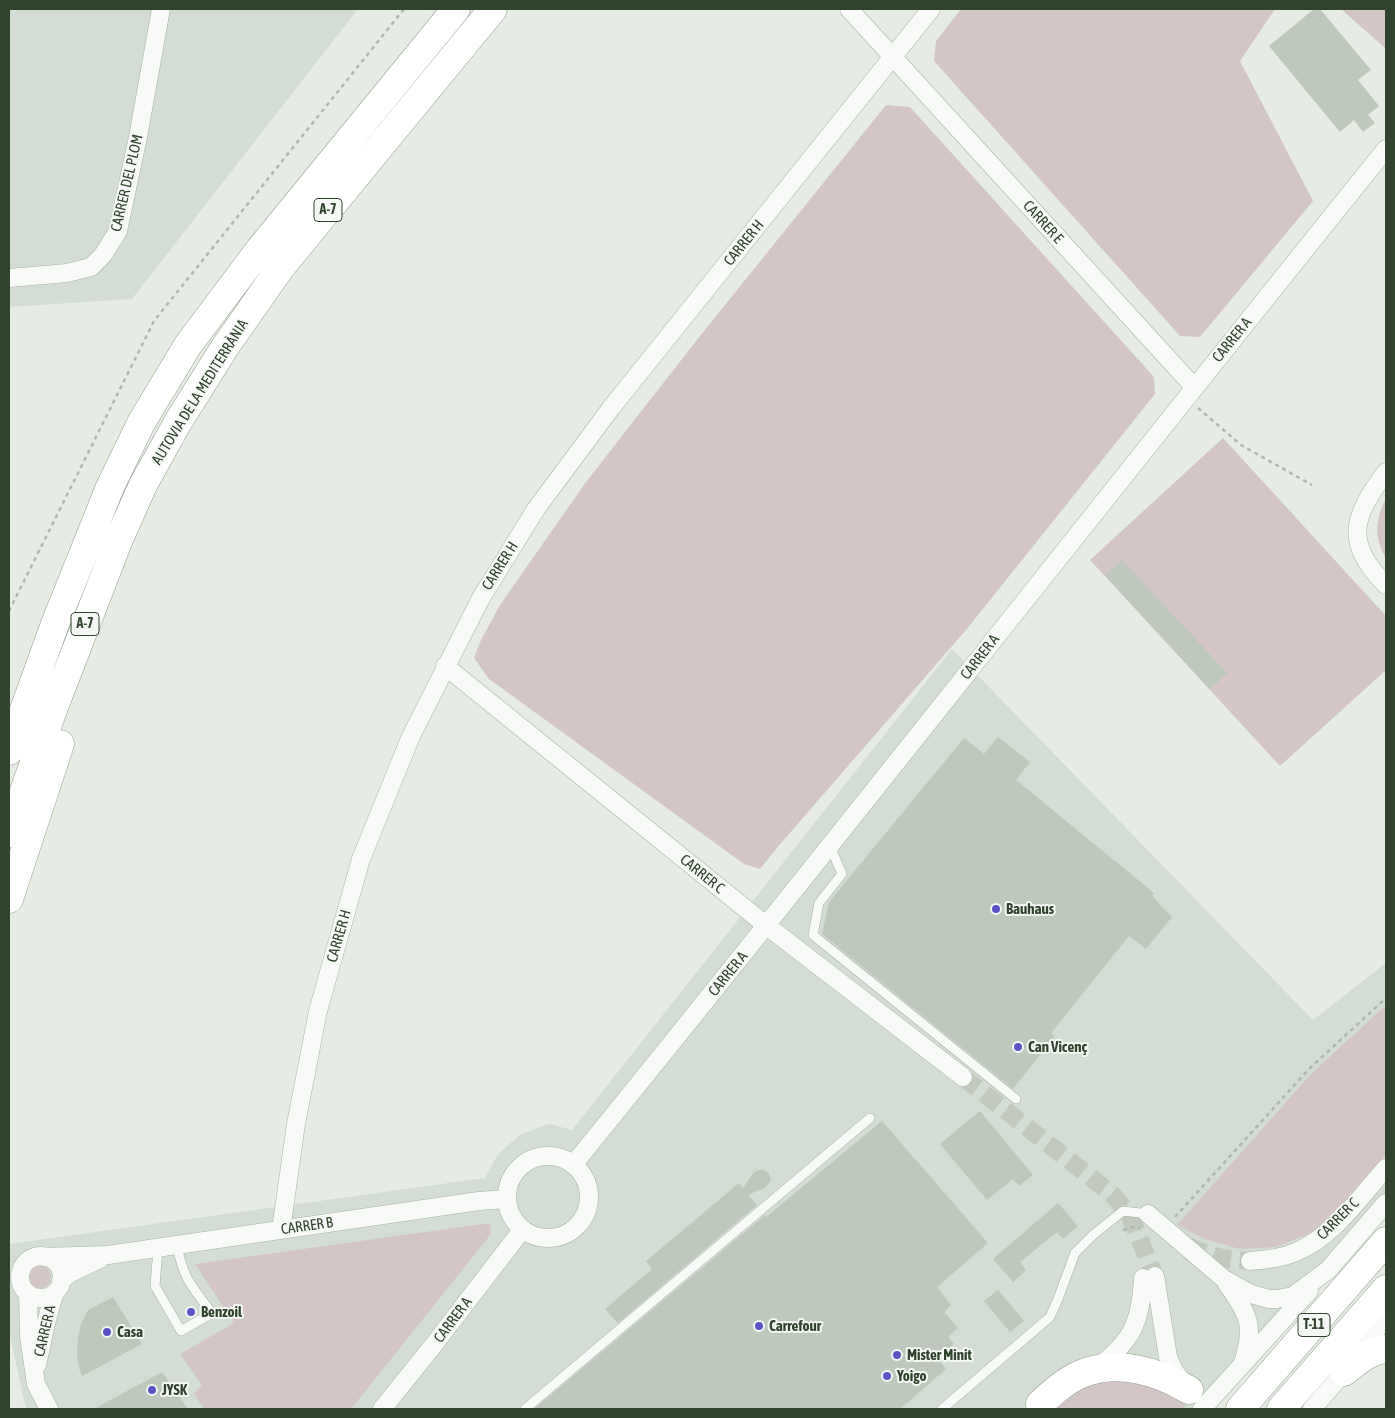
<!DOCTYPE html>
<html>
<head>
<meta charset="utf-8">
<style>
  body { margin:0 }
  #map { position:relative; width:1395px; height:1418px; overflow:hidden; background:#e6ebe4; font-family:"Asap Condensed",sans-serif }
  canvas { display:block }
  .frame { position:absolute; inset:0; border:10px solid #30432d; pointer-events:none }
</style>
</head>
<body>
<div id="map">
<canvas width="1395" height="1418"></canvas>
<div class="frame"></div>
</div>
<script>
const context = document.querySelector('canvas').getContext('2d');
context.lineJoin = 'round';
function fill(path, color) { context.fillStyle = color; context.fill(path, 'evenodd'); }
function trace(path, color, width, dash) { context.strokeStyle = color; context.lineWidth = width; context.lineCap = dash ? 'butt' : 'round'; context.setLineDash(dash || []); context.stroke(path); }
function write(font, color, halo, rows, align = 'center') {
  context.font = font + ' "Asap Condensed",sans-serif'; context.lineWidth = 4; context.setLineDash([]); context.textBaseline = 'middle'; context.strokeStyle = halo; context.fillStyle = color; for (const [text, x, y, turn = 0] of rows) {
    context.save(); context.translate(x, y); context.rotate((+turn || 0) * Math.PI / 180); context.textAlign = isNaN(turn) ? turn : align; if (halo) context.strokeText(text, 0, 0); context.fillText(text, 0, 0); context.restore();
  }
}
fill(new Path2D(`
  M9 9H358L132 299 9 307Z
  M952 649 1313 1020 1386 963V1208L1211 1409H26L9 1331V1244L485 1178 498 1154 521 1134 549 1124 572 1130Z`), '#d4ddd3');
fill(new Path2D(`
  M961 9H1275L1240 61 1313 201 1200 337 1180 336 934 61 936 41Z
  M1341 9H1386V49Z
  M886 105 910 107 1154 377 1155 394 966 630 776 849 760 869 744 864 489 679 474 658 481 640 500 605 586 482 700 336Z
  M1223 438 1386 616V670L1280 766 1090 560Z
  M1386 499V558C1374 539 1375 518 1386 499Z
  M1386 1005V1154L1344 1202 1313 1232 1276 1247 1239 1249 1205 1239 1177 1225 1311 1074Z
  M490 1223 491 1234 351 1409H204L194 1394 202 1385 180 1354 234 1323 195 1264Z
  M29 1277a11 11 0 1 1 22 0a11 11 0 1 1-22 0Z
  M1096 1381H1143L1175 1396 1186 1405 1183 1409H1051L1055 1403Z`), '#d4c6c7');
fill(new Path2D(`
  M1314 9H1320L1371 70 1358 80 1379 106 1368 115 1375 123 1363 132 1354 120 1340 132 1269 46Z
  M1122 560 1227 673 1210 689 1105 575Z
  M998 737 1030 762 1016 780 1154 893 1152 896 1172 917 1146 949 1129 936 1051 1033 1055 1036 1013 1089 822 934 829 902 964 738 984 754Z
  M980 1111 1033 1175 1019 1186 1013 1179 987 1200 940 1144Z
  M882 1121 988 1243 937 1287 951 1305 944 1312 958 1328 948 1337 954 1344 937 1358 946 1369 900 1409H534L765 1215 766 1217Z
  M762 1169 769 1173 771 1180 766 1187 748 1195 757 1205 618 1323 605 1309 652 1269 646 1261 739 1183 743 1188 754 1172Z
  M1058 1203 1078 1226 1063 1239 1057 1232 1020 1262 1026 1270 1013 1282 993 1259Z
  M998 1290 1024 1321 1010 1332 984 1301Z
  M113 1297 142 1344 82 1376 79 1368 77 1354 78 1339 81 1324 88 1310Z
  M162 1372 188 1409H94Z`), '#bec8bc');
trace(new Path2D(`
  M963 1077 1112 1194 1129 1214 1155 1276
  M1188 1246C1208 1256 1228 1260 1250 1261`), '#c2c9bf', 18, [18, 9]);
const lane = new Path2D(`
  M830 846 842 874 819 903 813 935 1016 1099
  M158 1248 155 1286 181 1331 212 1313C192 1287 183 1278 177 1245
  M525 1409 870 1118
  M942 1409 1050 1317 1058 1299 1075 1253 1093 1235 1123 1211 1148 1214`);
const street = new Path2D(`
  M849 9 1194 387
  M9 278 67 273 91 267 103 255 118 231 138 137 161 9
  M1386 472C1353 516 1343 543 1386 585
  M445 666 767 926 963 1077
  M507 1197a41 41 0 1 1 82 0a41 41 0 1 1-82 0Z
  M573 1165C847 828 1114 486 1386 149
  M1148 1214 1224 1279 1251 1294 1269 1299H1277L1293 1296 1328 1270 1386 1203
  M281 1230 296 1124 318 1011 361 859 411 736 481 598 536 509 611 408 931 9
  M20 1277a21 21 0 1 1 42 0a21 21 0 1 1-42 0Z
  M43 1257 108 1255 479 1201 506 1199
  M1250 1261C1265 1260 1282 1258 1296 1252 1334 1236 1359 1198 1386 1168
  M1155 1276 1168 1357 1173 1369 1185 1386
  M61 1281 70 1273 100 1259
  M1227 1284C1249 1316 1255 1325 1243 1363
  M28 1294 29 1336 36 1384 49 1409
  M37 1365C43 1340 46 1316 55 1293
  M1096 1368C1132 1342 1141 1322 1143 1278
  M382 1409 432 1347 522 1230
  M1202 1409 1309 1291
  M1312 1409 1344 1372 1361 1348 1386 1318`);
const highway = new Path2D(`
  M9 751 55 624 110 487 141 423 188 345 260 249 456 9
  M9 833 54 707 119 539 143 485 178 422 225 347 281 267 493 9
  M9 899 60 744
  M1344 1372C1357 1362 1370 1350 1386 1349
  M1040 1404C1052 1393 1065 1381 1081 1374 1117 1359 1157 1371 1189 1390
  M1240 1409 1386 1241
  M1281 1409 1386 1289`);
trace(lane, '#a8b2a6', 10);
trace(street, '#a8b2a6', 19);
trace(highway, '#90a18d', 29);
trace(new Path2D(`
  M1198 408 1241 445 1312 485
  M9 611 154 321 404 9
  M1175 1217 1309 1069 1386 998
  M1123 1230 1133 1227 1140 1229`), '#afb8ae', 2.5, [4, 4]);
trace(lane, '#f7faf7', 9);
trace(street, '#f7faf7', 18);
trace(highway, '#fff', 28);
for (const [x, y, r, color] of [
  [996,909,5,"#5b53c6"],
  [1018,1047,5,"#5b53c6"],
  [191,1312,5,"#5b53c6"],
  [759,1326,5,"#5b53c6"],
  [107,1332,5,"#5b53c6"],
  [897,1355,5,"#5b53c6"],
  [887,1376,5,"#5b53c6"],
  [152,1390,5,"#5b53c6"]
]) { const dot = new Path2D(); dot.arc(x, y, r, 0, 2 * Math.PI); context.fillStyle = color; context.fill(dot); trace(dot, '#f5f8f4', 2); }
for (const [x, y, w] of [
  [328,210,28],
  [85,624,28],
  [1314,1325,32]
]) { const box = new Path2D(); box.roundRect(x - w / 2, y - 11.5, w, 23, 4); context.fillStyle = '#f5f8f4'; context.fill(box); trace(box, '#30432d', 1); }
write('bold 14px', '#30432d', null, [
  ["A-7",328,210],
  ["A-7",85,624],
  ["T-11",1314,1325]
]);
write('15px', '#30432d', '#f5f8f4', [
  ["CARRER DEL PLOM",127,183,-77],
  ["CARRER E",1043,222,48],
  ["CARRER H",744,243,-51],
  ["CARRER A",1232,340,-51],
  ["AUTOVIA DE LA MEDITERRÀNIA",200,392,-58],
  ["CARRER H",500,566,-58],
  ["CARRER A",980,657,-52],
  ["CARRER C",702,874,39],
  ["CARRER H",339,936,-74],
  ["CARRER A",728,974,-51],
  ["CARRER C",1338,1219,-45],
  ["CARRER B",307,1226,-8],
  ["CARRER A",453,1320,-53],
  ["CARRER A",45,1331,-77]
]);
write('bold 15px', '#30432d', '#f5f8f4', [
  ["Bauhaus",1006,909],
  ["Can Vicenç",1028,1047],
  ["Benzoil",201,1312],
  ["Carrefour",769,1326],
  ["Casa",117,1332],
  ["Mister Minit",907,1355],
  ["Yoigo",897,1376],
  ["JYSK",162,1390]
], 'left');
</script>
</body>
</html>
